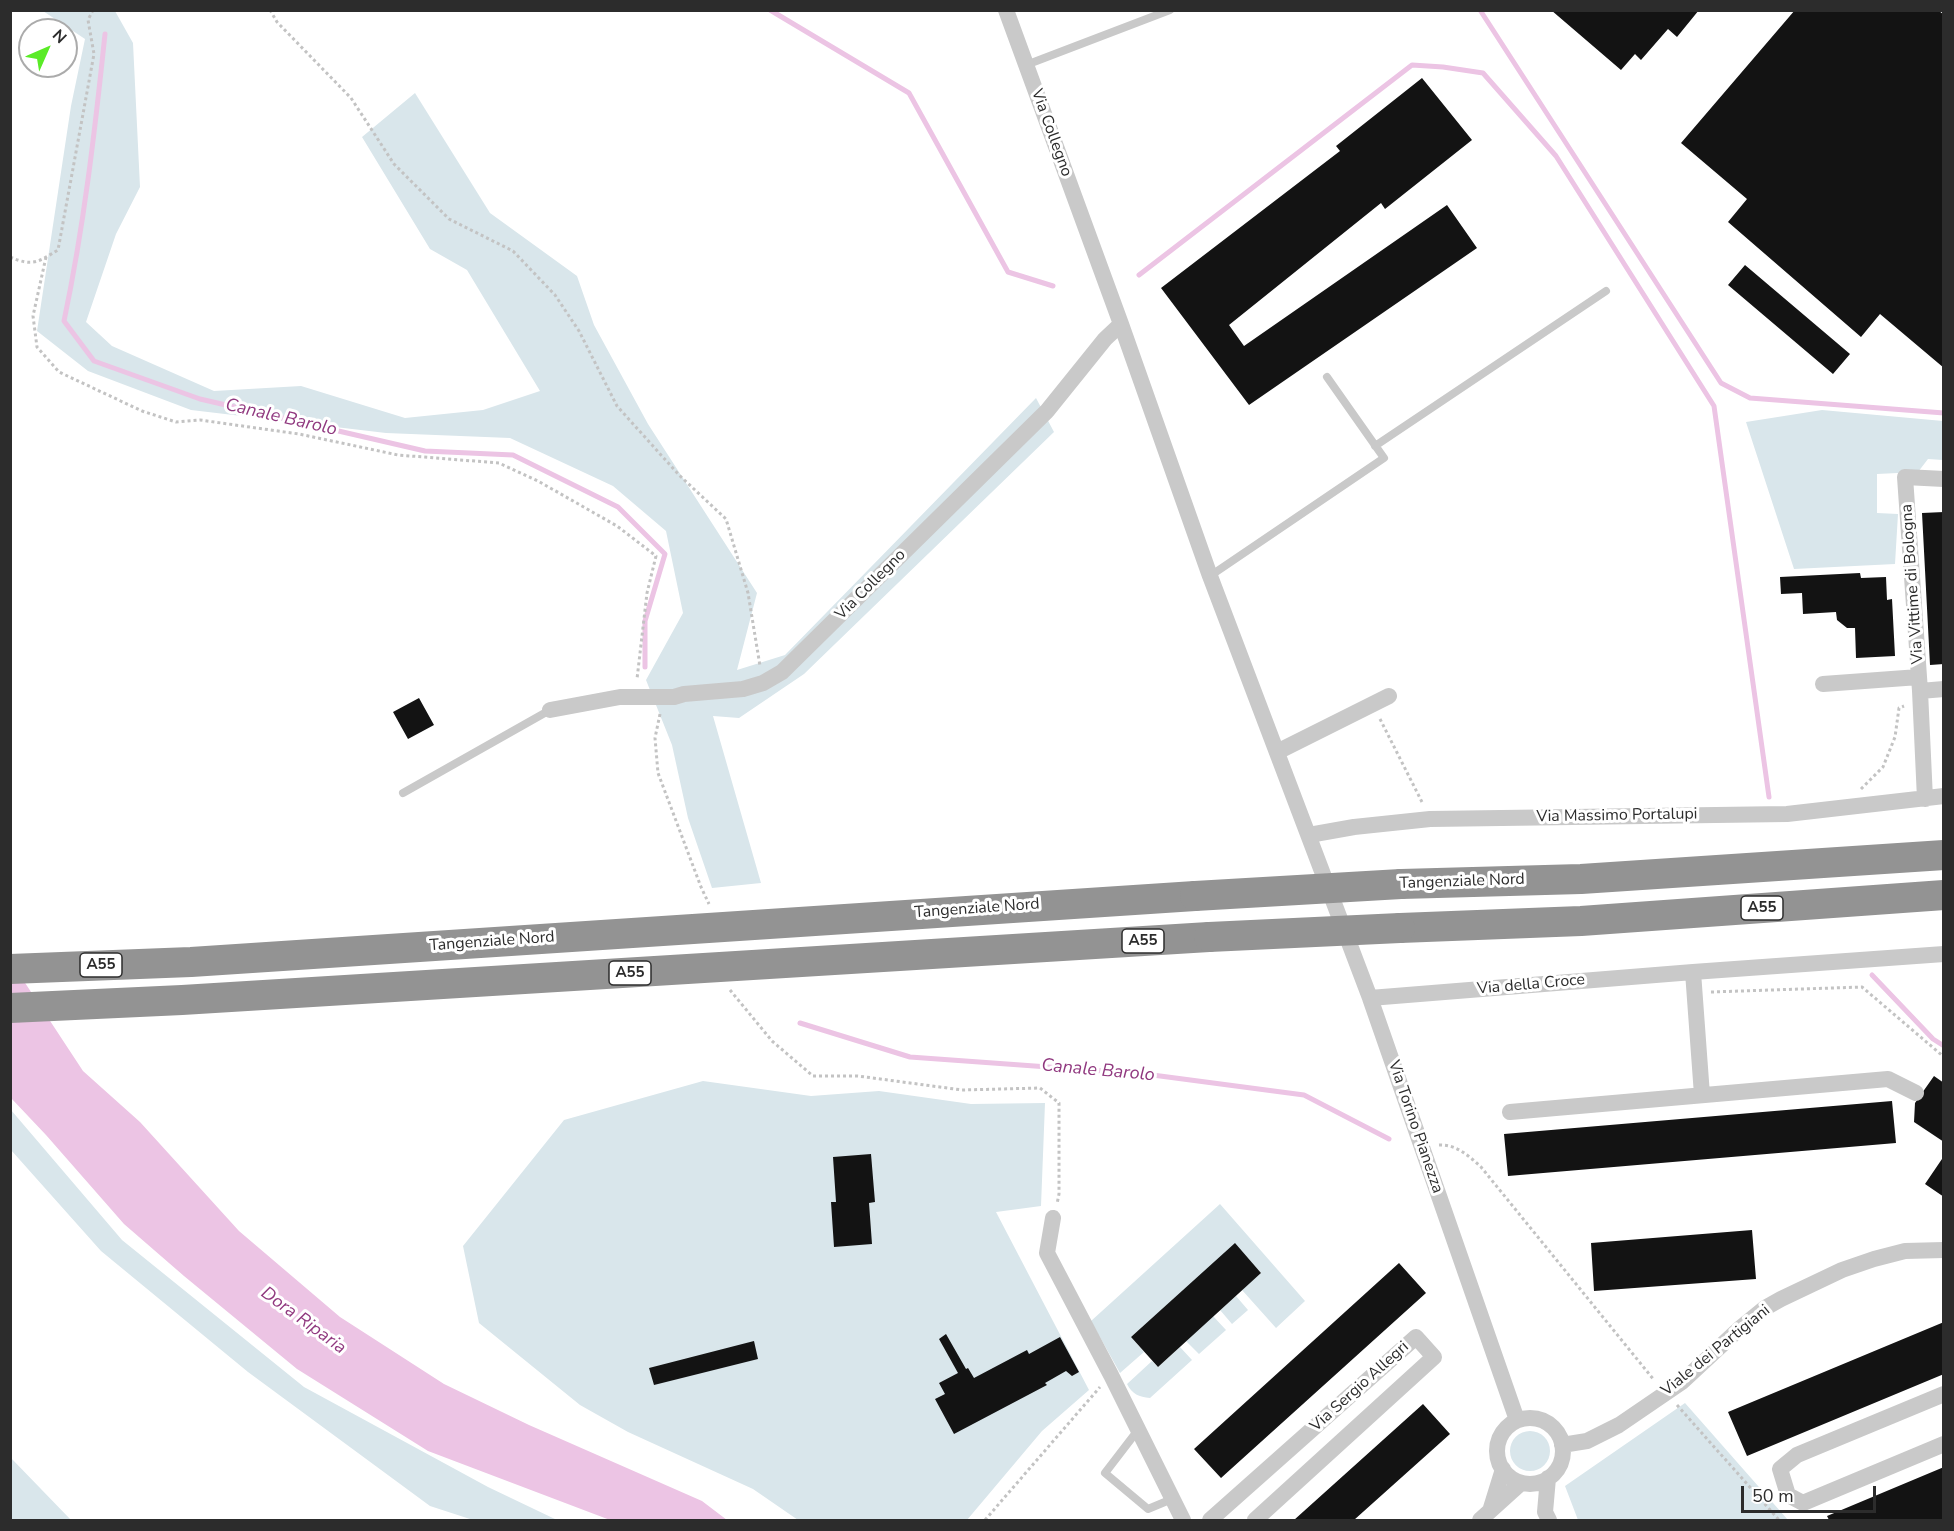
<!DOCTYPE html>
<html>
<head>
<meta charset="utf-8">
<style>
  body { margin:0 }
  #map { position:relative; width:1954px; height:1531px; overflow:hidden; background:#fff; font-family:"Nunito Sans",sans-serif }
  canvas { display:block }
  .frame { position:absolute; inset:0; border:12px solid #2c2c2c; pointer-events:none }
  .north { position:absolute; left:18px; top:18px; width:60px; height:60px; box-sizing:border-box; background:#fff; border:2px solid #ababab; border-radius:50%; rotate:45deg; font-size:16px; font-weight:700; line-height:24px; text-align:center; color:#2c2c2c }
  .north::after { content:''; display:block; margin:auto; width:21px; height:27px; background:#5aeb27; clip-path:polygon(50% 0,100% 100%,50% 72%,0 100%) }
  .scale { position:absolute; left:1741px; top:1486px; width:135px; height:27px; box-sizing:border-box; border:3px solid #2c2c2c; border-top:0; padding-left:8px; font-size:18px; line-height:21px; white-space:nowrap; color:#2c2c2c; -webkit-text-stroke:4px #fff; paint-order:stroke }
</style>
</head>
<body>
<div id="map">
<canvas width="1954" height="1531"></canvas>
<div class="frame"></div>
<div class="north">N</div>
<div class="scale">50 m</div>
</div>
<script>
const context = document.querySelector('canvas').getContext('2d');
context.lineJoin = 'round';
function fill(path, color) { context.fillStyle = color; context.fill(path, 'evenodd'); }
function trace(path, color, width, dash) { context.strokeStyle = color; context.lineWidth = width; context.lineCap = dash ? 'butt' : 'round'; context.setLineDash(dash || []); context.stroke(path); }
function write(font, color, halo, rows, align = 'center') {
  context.font = font + ' "Nunito Sans",sans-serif'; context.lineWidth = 6; context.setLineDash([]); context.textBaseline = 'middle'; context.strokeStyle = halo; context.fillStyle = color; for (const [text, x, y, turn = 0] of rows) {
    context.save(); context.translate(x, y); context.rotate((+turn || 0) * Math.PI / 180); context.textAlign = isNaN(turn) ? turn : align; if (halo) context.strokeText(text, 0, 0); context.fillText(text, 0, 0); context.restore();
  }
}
fill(new Path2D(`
  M43 11H115L133 43 140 187 116 234 86 322 112 346 214 391 301 386 405 418 483 410 540 391 467 270 430 249 362 137 415 93 490 213 577 276 594 325 648 424 757 593 737 670 785 655 1036 398 1054 432 804 674 739 718 713 716 761 883 712 888 688 818 672 745 646 680 683 613 666 531 613 486 510 438 386 433 191 410 88 371 37 331 71 106 85 39Z
  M1822 410 1943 421V460L1928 459 1918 472 1877 474V513L1898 514 1895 564 1794 569 1746 422Z
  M703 1081 811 1096 879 1091 971 1104 1045 1103 1041 1206 996 1212 1089 1390 1042 1431 967 1520H798L753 1489 628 1432 580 1405 479 1323 463 1246 564 1120Z
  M11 1110 122 1240 304 1387 488 1487 557 1520H473L430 1506 248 1372 101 1251 11 1150Z
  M1220 1204 1305 1301 1276 1328 1242 1290 1261 1273 1235 1244 1131 1337 1144 1352 1120 1373 1091 1321Z
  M1236 1296 1248 1310 1232 1324 1220 1310Z
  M1213 1316 1226 1330 1199 1354 1186 1341Z
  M1180 1347 1192 1360 1150 1398C1139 1397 1132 1394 1127 1384L1152 1361 1158 1367Z
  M1685 1403 1788 1520H1578L1565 1486Z
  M1510 1451a20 20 0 1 1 40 0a20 20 0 1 1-40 0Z
  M11 1458 71 1520H11Z`), '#d9e6eb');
fill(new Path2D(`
  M10 960 83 1071 140 1122 239 1231 340 1317 444 1384 529 1425 702 1501 727 1520H610L428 1451 297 1369 184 1276 124 1224 46 1135 11 1098Z`), '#ecc4e4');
trace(new Path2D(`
  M770 10 909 93 1008 272 1053 286
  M1480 10 1721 383 1750 398 1944 413
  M105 34C95 130 84 226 64 321L94 361 200 399 425 451 513 455 618 507 665 554 645 621V667
  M1139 275 1412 65 1443 67 1483 73 1556 156 1714 406 1769 797
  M1872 975 1933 1039 1944 1046
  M800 1023 910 1057 1145 1074 1304 1095 1389 1139`), '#ecc4e4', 5);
fill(new Path2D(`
  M1551 10H1699L1677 37 1668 29 1641 60 1635 54 1621 70Z
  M1795 10H1938L1944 15V368L1880 314 1861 337 1728 222 1747 199 1681 143Z
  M1422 78 1472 140 1385 209 1381 203 1229 325 1244 346 1447 205 1477 248 1249 405 1161 288 1340 151 1336 146Z
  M1745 265 1850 354 1833 374 1728 285Z
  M1944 512V664L1930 665 1922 513Z
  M1860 573 1861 578 1886 577 1887 600 1892 599 1895 656 1856 658 1855 628H1847L1837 620 1836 612 1803 614 1802 593 1781 594 1780 577Z
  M419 698 434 725 408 739 393 712Z
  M1934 1076 1944 1083V1142L1914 1122 1915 1103Z
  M1892 1101 1896 1143 1508 1176 1504 1134Z
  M871 1154 875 1202 869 1203 872 1244 834 1247 831 1202H836L833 1157Z
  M1944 1156V1197L1925 1184Z
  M1752 1230 1756 1279 1594 1291 1591 1243Z
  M1235 1243 1261 1273 1158 1367 1131 1337Z
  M1399 1263 1426 1293 1221 1478 1194 1449Z
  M1944 1322V1374L1747 1456 1728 1412Z
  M946 1334 966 1369 968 1368 974 1378 1027 1350 1029 1354 1060 1337 1079 1372 1072 1376 1066 1371 1045 1383 1047 1385 954 1434 935 1399 945 1394 939 1383 958 1373 939 1339Z
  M754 1341 758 1359 654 1385 649 1368Z
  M1423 1404 1450 1434 1354 1520H1294Z
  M1944 1467V1519L1939 1520H1829L1827 1516Z`), '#131313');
trace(new Path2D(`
  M270 10 277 22 351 98 394 164 449 219 513 251 555 295 579 331 617 406 679 475 726 519 748 593 760 666
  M10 257C33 267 38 262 58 250L94 54 88 20 93 10
  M46 257 33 316 37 347 59 372 142 411 176 422 200 420 299 434 398 455 499 463 538 481 617 526 656 556 647 593 637 679
  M660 714 655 738 658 773 701 887 709 904
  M1380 719 1423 804
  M1861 789 1883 767 1895 737 1899 708 1904 706
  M730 990 772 1041 813 1076H858L962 1090 1040 1088 1059 1103V1194L1057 1204
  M1711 992 1862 987 1944 1057
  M1439 1145C1456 1144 1469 1156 1481 1167L1654 1380
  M1677 1405 1779 1520
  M985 1520 1100 1387`), '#c3c3c3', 3, [3, 3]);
trace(new Path2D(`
  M1026 65 1170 10
  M1375 446 1606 291
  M1210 576 1384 458 1327 377
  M403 793 550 710
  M1138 1430 1105 1473 1148 1509 1172 1499`), '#c9c9c9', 8);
trace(new Path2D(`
  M1006 10 1121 324 1210 576 1370 998 1517 1420
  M1823 684 1919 677
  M1920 691 1905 477 1944 479
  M550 710 620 697H674L684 694 743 689 763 683 782 672 1047 411 1105 339 1121 324
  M1277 752 1389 696
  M1925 799 1920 691 1944 689
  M1309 835 1354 827 1430 819 1787 814 1944 796
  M1693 972 1702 1095
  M1370 998 1693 972 1944 954
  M1510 1112 1888 1079 1916 1093
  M1053 1218 1047 1253 1111 1375 1183 1520
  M1944 1394 1797 1455 1780 1469 1788 1495 1803 1503 1944 1444
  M1497 1451a33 33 0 1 1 66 0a33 33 0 1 1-66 0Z
  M1562 1445 1587 1441 1619 1425 1682 1382 1738 1330 1765 1308 1781 1299 1842 1270 1874 1259 1905 1251 1944 1250
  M1548 1478 1545 1512 1549 1520
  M1490 1511 1503 1469
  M1210 1520 1416 1337 1434 1357 1255 1520
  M1480 1520 1521 1483`), '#c9c9c9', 16);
trace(new Path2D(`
  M1401 884 1581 879 1944 855
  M1400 928 1581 921 1944 895
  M10 969 191 962 1195 896
  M10 1008 182 1000 1209 937`), '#939393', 30);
trace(new Path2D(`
  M1195 896 1401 884
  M1209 937 1400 928`), '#939393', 30);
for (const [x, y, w] of [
  [1762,908,42],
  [1143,941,42],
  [101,965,42],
  [630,973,42]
]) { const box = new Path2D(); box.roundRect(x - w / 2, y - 12, w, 24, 4.5); context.fillStyle = '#fff'; context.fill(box); trace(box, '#2c2c2c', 1.5); }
write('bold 15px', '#2c2c2c', null, [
  ["A55",1762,908],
  ["A55",1143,941],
  ["A55",101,965],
  ["A55",630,973]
]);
write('16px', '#2c2c2c', '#fff', [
  ["Via Collegno",1051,133,70],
  ["Via Vittime di Bologna",1913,584,-94],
  ["Via Collegno",871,585,-45],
  ["Via Massimo Portalupi",1617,816,-1],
  ["Tangenziale Nord",1462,882,-2],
  ["Tangenziale Nord",977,909,-4],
  ["Tangenziale Nord",492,942,-4],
  ["Via della Croce",1531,985,-5],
  ["Via Torino Pianezza",1415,1127,71],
  ["Viale dei Partigiani",1716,1351,-39],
  ["Via Sergio Allegri",1360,1387,-42]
]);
write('italic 18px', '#90387f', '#fff', [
  ["Canale Barolo",281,418,13],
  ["Canale Barolo",1098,1071,5],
  ["Dora Riparia",303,1321,36]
]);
</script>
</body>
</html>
